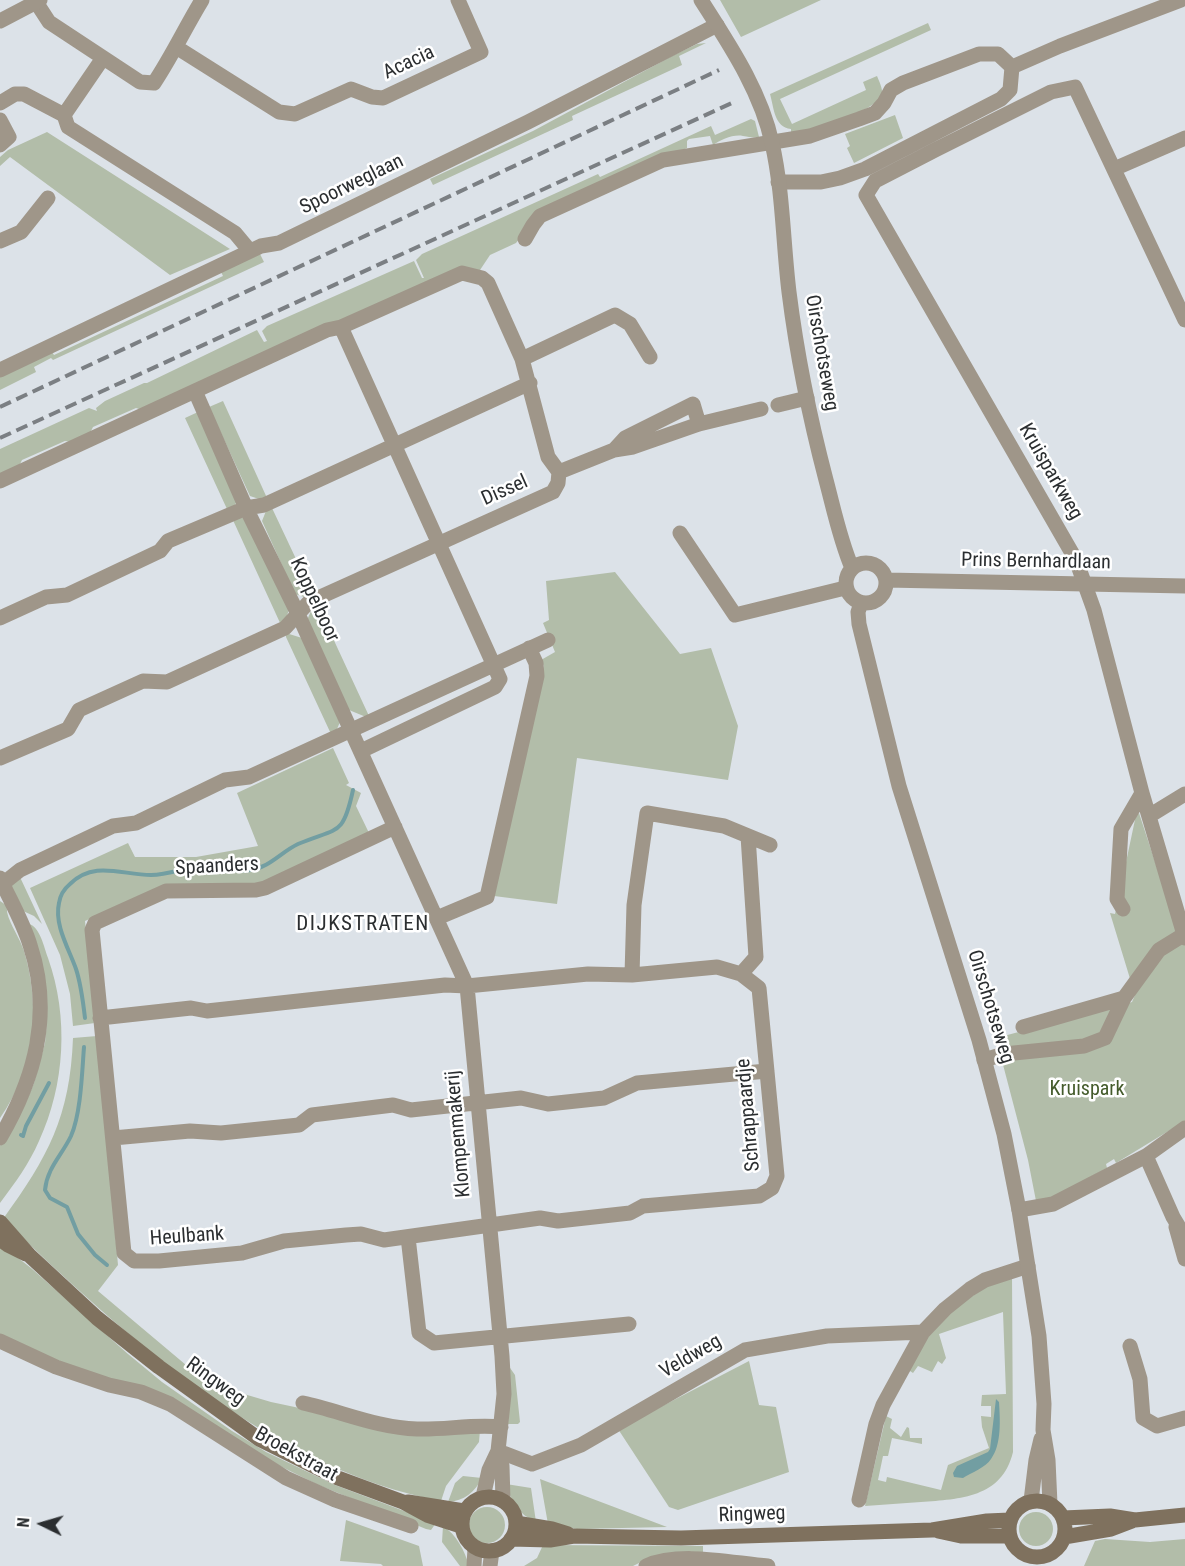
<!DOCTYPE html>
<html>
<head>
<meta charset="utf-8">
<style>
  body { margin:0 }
  #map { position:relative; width:1185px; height:1566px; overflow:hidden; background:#dce2e8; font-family:"Roboto Condensed",sans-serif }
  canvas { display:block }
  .north { position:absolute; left:12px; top:1494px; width:60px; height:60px; -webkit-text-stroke:4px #fff; paint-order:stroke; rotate:275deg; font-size:16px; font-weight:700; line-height:24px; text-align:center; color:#2b2e30 }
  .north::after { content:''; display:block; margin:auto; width:21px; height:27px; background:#2b2e30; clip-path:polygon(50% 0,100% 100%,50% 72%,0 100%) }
</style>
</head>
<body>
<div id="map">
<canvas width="1185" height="1566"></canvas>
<div class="north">N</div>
</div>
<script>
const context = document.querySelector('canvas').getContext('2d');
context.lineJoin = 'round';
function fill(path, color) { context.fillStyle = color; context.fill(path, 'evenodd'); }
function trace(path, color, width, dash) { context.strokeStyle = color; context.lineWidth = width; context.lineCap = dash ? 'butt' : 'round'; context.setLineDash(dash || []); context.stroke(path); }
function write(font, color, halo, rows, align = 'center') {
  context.font = font + ' "Roboto Condensed",sans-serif'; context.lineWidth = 5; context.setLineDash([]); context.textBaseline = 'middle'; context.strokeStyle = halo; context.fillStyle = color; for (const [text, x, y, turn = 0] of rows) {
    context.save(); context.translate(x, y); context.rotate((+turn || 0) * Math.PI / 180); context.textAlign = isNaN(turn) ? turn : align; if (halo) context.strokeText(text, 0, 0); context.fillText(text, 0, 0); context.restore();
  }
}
fill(new Path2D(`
  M720 0H821L741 37Z
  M928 23 931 30 780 99 792 124 866 90 863 82 877 76C879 81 883 89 882 94 877 112 809 131 791 133V129C774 127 774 108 770 94Z
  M706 43 679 56 682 65 572 116 573 120 433 185 430 179 533 131 674 55 697 44Z
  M895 115 903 138 854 163 847 148 850 146 845 134Z
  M751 119 755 121 759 137C752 138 750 137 743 136 733 134 721 140 713 145L710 136 689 139 687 141V148L542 210 516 243 490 255 480 270 142 410 136 408 93 427 90 433 71 442 65 441 22 460 19 466 0 475V449L89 408 97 411 96 408 105 401 144 383H147L257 330 264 342 267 341 262 331 267 326 414 261 422 278H424L416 260 422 254 598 174 600 177 711 126 715 135Z
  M47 132 230 249 170 275 10 157 0 166V157L8 150Z
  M260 254 264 262 53 360 51 358 34 367 36 372 0 390V376L52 352 54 355 223 276 221 272Z
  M223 401 267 498 262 500 250 496 209 407Z
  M198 412 238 500 234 506 227 509 185 418Z
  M272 508 313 595 307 598 295 594 262 521 266 511Z
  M246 517 289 610 284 624 281 625 232 518Z
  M615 572 680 654 711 648 738 726 728 780 577 758 557 904 494 896 544 666 541 660 555 652 543 623 549 620 546 581Z
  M318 606 369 716 366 717 349 710 307 620 312 609Z
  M286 633 302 638 340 722 337 729 331 734 286 637Z
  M333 748 349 783 346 785 361 793 356 806 369 833 260 883 152 891 85 921 95 1023 73 1026 70 994 60 955 30 888 128 843 135 857H196L258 846 237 793Z
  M1139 813 1178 932 1185 944V1121L1116 1163 1114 1159 1106 1164 1107 1168 1037 1206 1028 1160 996 1038 1132 1002 1135 995 1110 913 1115 914 1136 815Z
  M19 875 42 924 34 916 23 911 11 886Z
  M0 901 6 905C7 907 7 910 7 912 10 925 20 938 24 951 41 1007 35 1069 0 1118Z
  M29 924C40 927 44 947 48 958 69 1017 65 1085 39 1141 29 1164 15 1183 0 1203V1146L26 1102 34 1083 45 1043 47 1021Z
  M97 1036 118 1265 98 1291 186 1365 227 1389 271 1402 342 1417 480 1430 479 1442 446 1486 441 1501C271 1469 124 1336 3 1219 48 1157 70 1117 73 1038Z
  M0 1244 31 1268 128 1354 162 1382 232 1431 266 1452 335 1485 436 1523 431 1530 426 1529 316 1484 280 1466 225 1434 0 1335Z
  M1012 1275 1013 1452C1002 1498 960 1499 921 1502 902 1503 884 1505 865 1506L886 1416 892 1419 890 1428 901 1437 907 1427 909 1428 910 1438H922V1444L892 1438 888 1456H883L878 1480 886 1482 887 1477 941 1490 948 1465 989 1448 982 1427 981 1416 991 1417V1406H981L982 1395 1006 1394 1003 1312 939 1334 946 1358 942 1364 938 1361 932 1372 918 1366 913 1373 907 1369C914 1358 921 1345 930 1334 949 1310 984 1285 1012 1275Z
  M749 1361 759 1405 776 1407 789 1472 678 1510 669 1507 618 1429Z
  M508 1365 515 1375 520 1422 518 1424H508L510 1395Z
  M463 1476 482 1478C475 1492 464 1501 448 1502L455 1483Z
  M540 1479 667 1527 577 1529 548 1524Z
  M506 1484 531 1488 536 1522C519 1515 511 1501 506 1484Z
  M469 1525a18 18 0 1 1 36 0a18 18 0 1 1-36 0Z
  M1019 1529a17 17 0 1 1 34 0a17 17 0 1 1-34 0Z
  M346 1520 419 1546 423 1566H383L381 1564 340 1561Z
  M443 1526C456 1534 465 1551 469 1566H460L442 1542Z
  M1105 1539 1150 1542 1185 1539V1566H1084L1095 1541Z
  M543 1545 703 1546V1555L649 1558 633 1566H524L537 1558Z`), '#b2bda9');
fill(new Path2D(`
  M996 1399 999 1402C1000 1419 1002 1444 991 1459 986 1467 971 1473 963 1478L954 1477 953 1473 957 1466 988 1452 990 1449Z`), '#729ea2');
trace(new Path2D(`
  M85 1018C83 1001 81 984 76 969 69 949 54 925 59 903 60 896 64 889 70 884 94 860 122 875 151 875 168 875 184 868 201 866 217 865 234 873 250 870 269 868 281 852 298 844 338 827 343 837 353 790
  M84 1047C82 1072 81 1113 71 1136 62 1155 47 1168 45 1190L50 1198 67 1207 78 1234 95 1255 107 1265
  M21 1135 23 1136 26 1126 49 1083`), '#729ea2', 4);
trace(new Path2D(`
  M36 2 49 22 140 82 154 83C172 56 185 28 202 0
  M176 47 279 112 295 114 351 89 372 97 383 98 481 52 458 0
  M103 58 64 115 68 127 235 233 250 251
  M1012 67 1060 46 1181 0
  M0 103 15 94H24L64 115
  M0 120 9 137 0 145
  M1114 169 1185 138
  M525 239 533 225 540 216 663 160 810 136 859 119 875 113 884 103 891 90 903 83 979 54H998L1012 67 1010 90 1001 99 865 169 840 178 821 182H778
  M0 241 21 232 48 198
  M1185 320 1075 87 1051 92 937 149 875 181 866 195 1076 560 1094 610 1142 793 1185 938
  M341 327 500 679 495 687 361 751
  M522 359 615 315 630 324 650 357
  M0 370 261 246 279 243 528 122 717 25
  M195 391 246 508 298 614 467 986 502 1356 504 1394 498 1451 489 1470 483 1497
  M778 405 807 398
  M614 450 625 438 693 404 699 424
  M559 472 614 450 633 447 699 424 761 409
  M0 481 327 330 341 327 462 273 482 278 488 283 522 359 548 457 559 472 558 483 553 492 309 602 285 628 167 682 143 681 79 710 68 729 0 758
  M680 533 735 615 845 588
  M0 618 46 597 67 595 160 551 168 541 246 508 264 505 530 383
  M1149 816 1185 794
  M395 827 265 888 256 890 166 891 95 923 92 930 124 1253 134 1261H159L242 1253 284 1241 346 1235 361 1234 384 1240 540 1218 558 1221 630 1213 643 1206 759 1196 772 1188 777 1176 759 988 741 974 756 957 748 836
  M0 878C10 900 23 922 30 945 53 1014 35 1078 0 1138
  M0 886 20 870 113 826 136 823 225 780 249 777 548 640
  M1123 909 1117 899 1121 829 1142 793
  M437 918 487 897 537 676 536 663 529 648
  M632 975 634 905 647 813 724 826 770 845
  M100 1018 191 1008 207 1011 445 985 467 986 588 974 632 975 717 967 741 974
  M1023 1027 1124 998
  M984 1060 1004 1054 1084 1046 1105 1038 1124 998 1159 950 1185 934
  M113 1138 190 1131 221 1133 299 1125 312 1115 393 1105 411 1110 521 1098 548 1104 604 1098 637 1083 767 1071
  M1146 1156 1173 1217 1185 1237
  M1019 1210 1053 1204 1146 1156 1185 1128
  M1176 1227 1185 1259
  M408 1237 419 1333 434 1343 629 1324
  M0 1341 56 1367 109 1385 141 1392 170 1404 286 1478 335 1500 411 1526
  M1130 1346 1140 1379 1143 1418 1157 1426 1185 1418
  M303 1403C340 1411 378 1428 417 1429 445 1430 473 1424 501 1427
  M498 1451 532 1464 581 1445 745 1350 827 1336 923 1332
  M498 1451 502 1466 503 1501
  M859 1500 876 1424 883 1405 923 1332 945 1309 970 1289 985 1280 1028 1266
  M646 1566C680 1551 731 1563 768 1566`), '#9f9689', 15);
trace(new Path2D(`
  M701 0C729 44 761 91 772 143 783 191 783 243 789 292 797 356 810 419 826 480 834 510 840 540 852 568
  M0 21 40 0
  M846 583a20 20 0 1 1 40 0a20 20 0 1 1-40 0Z
  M886 580 1185 586
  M861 603 858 612 859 624 899 786 979 1040 1004 1134 1019 1210 1039 1336 1044 1404 1043 1430 1048 1460 1050 1504
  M1031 1501 1036 1460 1041 1439
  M474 1566 475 1548
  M490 1566 492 1551`), '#9f9689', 15);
trace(new Path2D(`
  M0 1222 29 1255 97 1318 159 1367 259 1439 338 1478 403 1502 427 1515 461 1526
  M0 1239 8 1245 26 1254
  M462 1524a27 27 0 1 1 54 0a27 27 0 1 1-54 0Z
  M1009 1529a28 28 0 1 1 56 0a28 28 0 1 1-56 0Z
  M408 1502 464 1511
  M1063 1518 1110 1516 1135 1520 1185 1515
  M516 1523 552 1529 568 1534
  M938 1531 961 1536H1010
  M1064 1537 1111 1529 1132 1521
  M511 1539 550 1540 574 1536 681 1538 932 1530 987 1521 1010 1520`), '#7f715e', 15);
trace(new Path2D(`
  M0 407 719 70
  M0 438 734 102`), '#7b7f83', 4, [12, 6]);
write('20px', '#2b2e30', '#fff', [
  ["Acacia",409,63,-25],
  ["Spoorweglaan",352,185,-26],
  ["Oirschotseweg",821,353,80],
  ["Kruisparkweg",1050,472,60],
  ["Dissel",505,491,-24],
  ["Prins Bernhardlaan",1036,562,1],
  ["Koppelboor",314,600,65],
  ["Spaanders",217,867,-3],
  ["Oirschotseweg",990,1007,73],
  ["Schrappaardje",749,1115,-95],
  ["Klompenmakerij",459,1134,-95],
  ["Heulbank",187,1237,-4],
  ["Veldweg",691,1357,-30],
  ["Ringweg",215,1382,36],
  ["Broekstraat",296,1455,29],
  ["Ringweg",752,1515,-2]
]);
write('20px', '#445b2b', '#fff', [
  ["Kruispark",1087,1090]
]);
context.letterSpacing = '1.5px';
write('21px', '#2b2e30', '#fff', [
  ["DIJKSTRATEN",363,925]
]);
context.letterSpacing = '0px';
</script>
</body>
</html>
